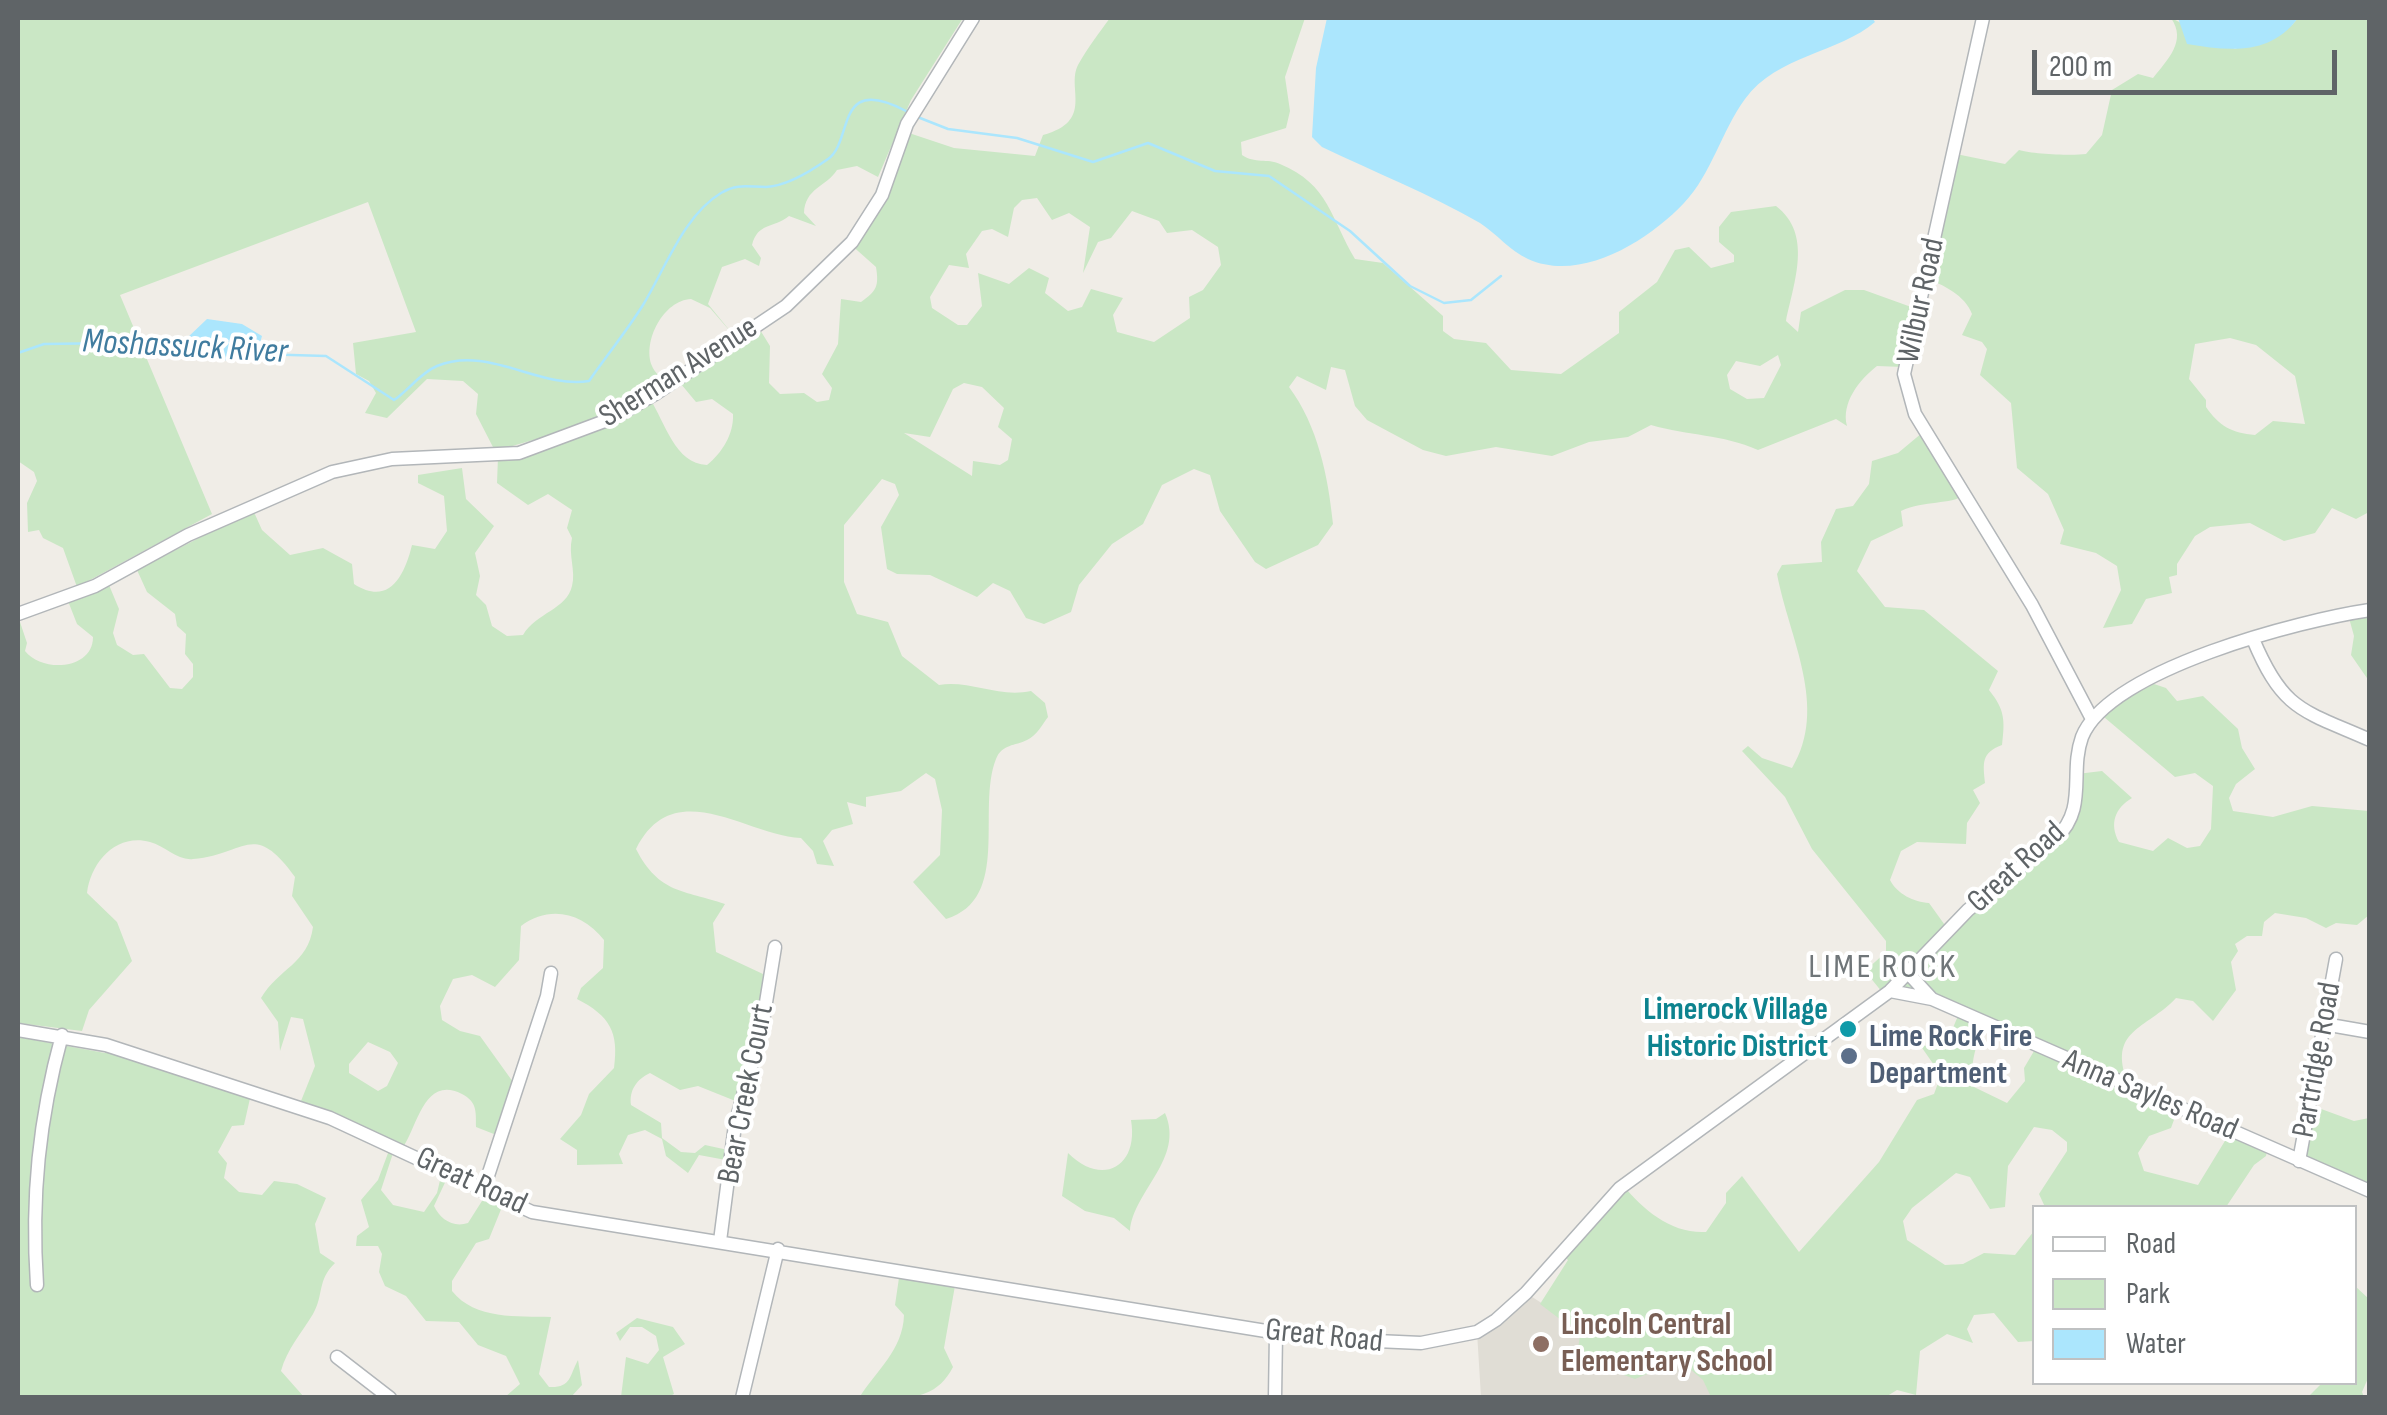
<!DOCTYPE html>
<html>
<head>
<meta charset="utf-8">
<style>
  body { margin:0 }
  #map { position:relative; width:2387px; height:1415px; overflow:hidden; background:#f0ede7; font-family:"Sofia Sans Condensed",sans-serif }
  canvas { display:block }
  .frame { position:absolute; inset:0; border:20px solid #5f6467; pointer-events:none }
  .legend { position:absolute; left:2032px; top:1205px; width:325px; height:180px; box-sizing:border-box; background:#fff; border:2px solid #bfc1c2; margin:0; padding:12px 18px; list-style:none; font-size:30px; color:#5f6467 }
  .legend li { display:flex; align-items:center; gap:20px; height:50px }
  .legend b { width:50px; border:2px solid #bfc1c2 }
  .scale { position:absolute; left:2032px; top:50px; width:305px; height:45px; box-sizing:border-box; border:5px solid #5f6467; border-top:0; padding-left:12px; font-size:30px; line-height:35px; white-space:nowrap; color:#5f6467; -webkit-text-stroke:8px #fff; paint-order:stroke }
</style>
</head>
<body>
<div id="map">
<canvas width="2387" height="1415"></canvas>
<div class="frame"></div>
<ul class="legend">
<li><b style="height:12px;background:#fff"></b>Road</li>
<li><b style="height:28px;background:#cae7c5"></b>Park</li>
<li><b style="height:28px;background:#abe6fd"></b>Water</li>
</ul>
<div class="scale">200 m</div>
</div>
<script>
const context = document.querySelector('canvas').getContext('2d');
context.lineJoin = 'round';
function fill(path, color) { context.fillStyle = color; context.fill(path, 'evenodd'); }
function trace(path, color, width, dash) { context.strokeStyle = color; context.lineWidth = width; context.lineCap = dash ? 'butt' : 'round'; context.setLineDash(dash || []); context.stroke(path); }
function write(font, color, halo, rows, align = 'center') {
  context.font = font + ' "Sofia Sans Condensed",sans-serif'; context.lineWidth = 8; context.setLineDash([]); context.textBaseline = 'middle'; context.strokeStyle = halo; context.fillStyle = color; for (const [text, x, y, turn = 0] of rows) {
    context.save(); context.translate(x, y); context.rotate((+turn || 0) * Math.PI / 180); context.textAlign = isNaN(turn) ? turn : align; if (halo) context.strokeText(text, 0, 0); context.fillText(text, 0, 0); context.restore();
  }
}
fill(new Path2D(`
  M1526 1293 1630 1360H1675L1697 1371 1720 1397H1481L1477 1332Z`), '#e0ddd5');
fill(new Path2D(`
  M18 18H963L911 100 878 177 857 166 837 170C826 187 805 188 804 213L816 226 789 216C773 229 758 222 752 245L761 258 759 266 745 259 722 267 708 304 735 337 710 308 691 299C664 300 642 341 652 366 654 372 663 380 667 385L592 423 495 451 476 414 478 394 463 381 427 379 387 418 365 413 376 393 369 381 356 374 353 343 416 332 368 202 120 295 212 514 77 587 63 548 43 538 39 530 28 532 27 503 37 481 34 472 18 461Z
  M1110 18H1305L1285 77 1290 111 1286 128 1241 142 1242 155C1255 164 1267 158 1280 164 1329 184 1331 219 1355 259L1383 263 1443 316V331L1454 339 1486 343 1511 370 1561 374 1619 333V312L1657 282 1675 250 1689 247 1711 268 1734 262V255L1719 242V227L1731 212 1776 206C1813 234 1794 282 1786 321L1798 332 1801 312 1845 290H1864L1914 308 1903 367 1877 366C1859 380 1841 403 1847 426L1836 419 1758 450C1722 434 1689 436 1651 425L1628 437 1589 442 1552 456 1496 447 1446 456 1423 450 1367 420 1355 406 1345 370 1331 367 1326 390 1297 376 1289 387C1318 426 1328 476 1333 524L1318 545 1266 569 1255 562 1220 511 1210 475 1194 469 1162 485 1143 524 1112 544 1079 585 1071 612 1044 624 1026 618 1010 591 993 583 977 597 930 575 897 574 887 569 881 527 899 495 895 484 882 479 844 525V582L857 614 888 622 902 656 939 685C970 680 998 698 1031 691L1045 703 1048 717C1042 725 1037 735 1027 740 1015 746 1002 744 996 759 976 809 1012 899 946 919L913 882 940 855 942 810 935 779 926 773 901 791 866 797V807L847 802 853 824 832 830 823 841 834 866 817 864 813 851 801 838C747 836 674 773 636 849 659 894 684 890 725 904L713 923 716 952 763 974 760 1026 738 1102 698 1086 680 1090 650 1073C637 1079 629 1090 631 1105L661 1123 662 1138 681 1152 695 1153 705 1145 728 1150 726 1160 699 1155 688 1173 666 1156 662 1139 645 1130 628 1135 619 1154 623 1164 577 1165V1150L560 1139 581 1115 589 1094 614 1068C619 1032 610 1016 577 999L581 988 603 968 604 940C582 912 549 905 521 926L519 960 495 987 472 975 453 979 440 1006 442 1020 460 1031 480 1036 513 1082 499 1136 476 1127C476 1111 477 1102 462 1094 424 1075 418 1126 402 1149L395 1147 381 1190 393 1205 424 1212 437 1193 442 1172 449 1174 434 1206C440 1219 453 1228 468 1223L487 1193 504 1202 489 1239 476 1243 452 1281V1291C475 1320 518 1316 551 1317L539 1374 549 1387C571 1388 569 1377 578 1360L582 1385 571 1397H505L520 1384 506 1356 478 1345 459 1322 426 1321 406 1296 385 1286 379 1272 382 1254 378 1246H356L357 1236 369 1227 361 1200 378 1180 391 1145 299 1106 315 1066 303 1019 291 1017 280 1051 278 1022 261 998C279 968 308 964 313 927L292 896 295 877C253 819 246 855 193 859 178 861 165 846 150 842 116 833 91 862 87 893L117 922 132 961 89 1010 82 1031 18 1023V616L27 643 25 651C42 673 93 670 93 637L77 624 68 601 109 585 119 609 113 633 117 645 133 655 144 654 170 688 182 689 193 677V664L185 654 186 634 177 626 175 614 147 592 137 570 253 510 262 530 290 555 323 548 352 564 354 584C388 606 404 578 412 545L435 549 447 531 444 496 418 483V475L462 468 466 499 494 526 475 553 480 576 476 595 486 605 492 626 507 636 523 635C536 613 567 609 572 586 576 571 568 555 572 538L567 528 572 510 548 494 528 505 497 483 498 457 650 399C665 422 675 464 707 465 722 453 734 434 733 414L712 399 696 402 681 384 757 325 770 346 769 383 780 394 804 393 817 402 829 400 832 388 822 374 838 344 841 299 861 302C877 291 879 286 876 267L849 243 909 133 954 148 1035 156 1043 135C1095 121 1066 88 1078 65 1088 47 1099 33 1110 18ZM1037 198 1052 220 1069 213 1090 227 1083 273 1098 242 1111 238 1132 211 1159 221 1167 233 1192 230 1218 247 1221 265 1203 290 1189 297 1190 318 1154 342 1117 332 1113 315 1123 298 1091 289 1082 307 1068 311 1045 293 1049 278 1029 268 1009 284 978 273 982 306 967 325H958L932 308 930 297 949 265 969 268 966 254 982 231 992 229 1008 237 1014 208 1022 200ZM1778 355 1781 365 1764 398 1747 399 1730 389 1727 375 1736 361 1760 366ZM964 383 982 387 1004 408 998 427 1012 439 1008 460 1000 465 973 461 972 476 904 433 930 437 953 389ZM368 1042 390 1052 398 1063 387 1086 378 1091 349 1073V1064Z
  M2171 18 2235 49 2292 25 2298 18H2369V512L2356 519 2332 508 2315 533 2284 541 2250 523 2210 527 2195 536 2177 564V575L2169 577 2172 593 2146 599 2132 624 2103 628 2121 590 2117 566 2096 553 2060 544 2064 530 2048 494 2017 468 2011 403 1980 375 1987 349 1982 342 1962 335 1972 314C1965 295 1943 285 1926 278L1956 154 2005 164 2019 150C2032 154 2072 156 2086 154L2102 135 2112 90 2138 74 2153 78C2168 59 2187 41 2171 18ZM2230 338 2256 345 2295 376 2305 424 2273 421 2255 435C2232 433 2219 426 2206 407V400L2189 379 2195 344Z
  M1922 433 1965 495C1950 505 1925 500 1901 511L1903 526 1871 541 1857 571 1885 607 1924 610 1998 671 1989 690C2005 710 2005 720 2002 745 1981 753 1983 763 1985 783L1973 790 1980 803 1967 823 1966 844 1917 842 1901 851 1890 880C1897 894 1914 902 1929 903L1947 928 2053 834 2074 804 2077 774 2102 771 2132 798C2115 808 2109 824 2119 842L2153 851 2168 838 2187 848 2200 846 2211 829 2213 786 2195 773 2175 777 2098 712 2154 684 2166 688 2177 701 2203 696 2238 729 2242 748 2255 769 2236 784 2229 798 2233 811 2273 817 2312 806 2369 811V915L2357 925 2336 923 2326 928 2306 918 2275 913 2264 922 2262 936H2247L2235 944 2238 951 2231 962 2236 990 2213 1021 2193 1001 2176 998C2146 1030 2107 1029 2128 1084L2179 1106 2171 1128 2149 1136 2138 1153 2144 1171 2198 1185 2231 1131 2268 1146 2266 1156 2254 1165 2226 1207H2045L2039 1194 2067 1151V1142L2052 1130 2034 1127 2008 1166 2005 1207 1990 1209 1970 1177 1956 1173 1912 1208 1903 1221 1907 1240 1945 1265 1963 1264 1984 1253 2015 1255 2034 1231V1341L2018 1342 1994 1313 1974 1315 1967 1329 1973 1343 1947 1334 1920 1351 1916 1395 1897 1390 1884 1398 1711 1397 1703 1380 1684 1364H1671L1635 1379 1610 1370 1578 1350 1581 1327 1565 1323 1540 1304 1568 1260 1560 1253 1605 1194 1623 1185C1643 1210 1672 1234 1706 1232L1726 1203V1193L1742 1176 1799 1252 1879 1162 1917 1100 1934 1094 1941 1075 1920 1045 1937 1047 1950 1035 1960 1011 1882 992 1865 971 1886 952V941L1812 849 1785 797 1742 751 1748 746 1762 758 1792 768C1829 707 1789 638 1777 574L1782 565 1822 562 1821 542 1836 509 1853 506 1869 484 1872 461 1898 453ZM1987 1022 2037 1046 2024 1068 2025 1081 2007 1103 1974 1087C1968 1070 1977 1037 1987 1022Z
  M2369 608V681L2351 655 2354 636 2349 618Z
  M18 1037 105 1053 107 1047 251 1094 244 1125 232 1126 218 1152 227 1163 224 1178 239 1192 262 1195 274 1181 297 1184 326 1198 315 1224 320 1253 335 1263C317 1280 324 1295 313 1314 301 1334 287 1349 281 1371L304 1397H18Z
  M2313 1106 2354 1121 2369 1118V1190L2296 1158Z
  M1165 1113C1185 1159 1133 1191 1130 1231L1114 1218 1085 1211 1062 1196 1068 1153C1102 1187 1139 1167 1131 1120L1156 1119Z
  M900 1271 956 1280 944 1348 953 1367C933 1406 897 1397 859 1398 876 1371 903 1350 904 1315L895 1305Z
  M2355 1286 2369 1299V1376L2362 1392 2364 1397H2308L2322 1383 2354 1382Z
  M637 1318 673 1327 685 1344 663 1357 674 1394 668 1397H621L626 1357 648 1364 659 1350 656 1336 642 1327H630L620 1341 616 1333Z`), '#cae7c5');
fill(new Path2D(`
  M1327 18H1872L1875 22C1839 53 1777 55 1745 99 1722 130 1711 175 1684 203 1648 241 1581 283 1528 259 1510 251 1497 234 1480 223 1430 194 1374 172 1322 147L1312 137 1316 68Z
  M2178 18H2298C2270 56 2229 51 2187 44Z
  M207 319 242 324 262 336 256 357 218 361 196 357 186 339Z`), '#abe6fd');
trace(new Path2D(`
  M915 116 948 129 1017 138 1093 162 1148 143 1215 171 1269 176 1350 231 1410 286 1444 303 1471 300 1501 276
  M18 353 44 344 185 342
  M257 354 326 356 394 400C408 391 420 373 437 366 488 345 539 389 589 381 607 355 626 332 643 305 665 269 684 215 721 193 738 183 748 187 766 187 787 186 811 171 828 159 854 141 834 73 906 111`), '#abe6fd', 2.5);
const minor = new Path2D(`
  M1983 18 1904 374 1915 414 2032 605 2092 719
  M18 614 95 586 188 535 332 472 392 459 519 453 613 418 655 394 786 306 852 242 882 195 907 124 973 18
  M2253 639C2283 711 2302 710 2370 740
  M1890 991 1932 999 1909 974
  M1932 999 2370 1191
  M2324 1024 2370 1032
  M18 1030 106 1045 330 1118 532 1212 1309 1338 1421 1343 1477 1332 1496 1320 1526 1293 1620 1188 1890 991 1968 910 2056 838C2088 808 2069 773 2082 737 2109 669 2302 620 2370 610
  M2299 1161 2336 959
  M483 1191 547 996 551 973
  M720 1241 735 1125 762 1027 775 947
  M37 1285C31 1197 39 1119 62 1035
  M337 1357 390 1398
  M742 1398 778 1249
  M1275 1398 1276 1333`);
trace(minor, '#b2b6b9', 15);
trace(minor, '#fff', 12);
for (const [x, y, r, color] of [
  [1848,1029,10,"#0f9aa8"],
  [1849,1056,10,"#5c6f8a"],
  [1541,1344,10,"#8d6e63"]
]) { const dot = new Path2D(); dot.arc(x, y, r, 0, 2 * Math.PI); context.fillStyle = color; context.fill(dot); trace(dot, '#fff', 4); }
write('32px', '#5f6467', '#fff', [
  ["Wilbur Road",1922,301,-78],
  ["Sherman Avenue",679,373,-32],
  ["Great Road",2017,868,-42],
  ["Partridge Road",2318,1060,-80],
  ["Bear Creek Court",747,1094,-79],
  ["Anna Sayles Road",2150,1096,23],
  ["Great Road",471,1182,25],
  ["Great Road",1324,1337,6]
]);
write('bold 32px', '#0d838f', '#fff', [
  ["Limerock Village",1828,1011],
  ["Historic District",1828,1048]
], 'right');
write('bold 32px', '#4e5e75', '#fff', [
  ["Lime Rock Fire",1869,1038],
  ["Department",1869,1075]
], 'left');
write('bold 32px', '#785e54', '#fff', [
  ["Lincoln Central",1561,1326],
  ["Elementary School",1561,1363]
], 'left');
write('italic 35px', '#407c9f', '#fff', [
  ["Moshassuck River",185,348,3]
]);
context.letterSpacing = '2.5px';
write('35px', '#707679', '#fff', [
  ["LIME ROCK",1883,968]
]);
context.letterSpacing = '0px';
</script>
</body>
</html>
